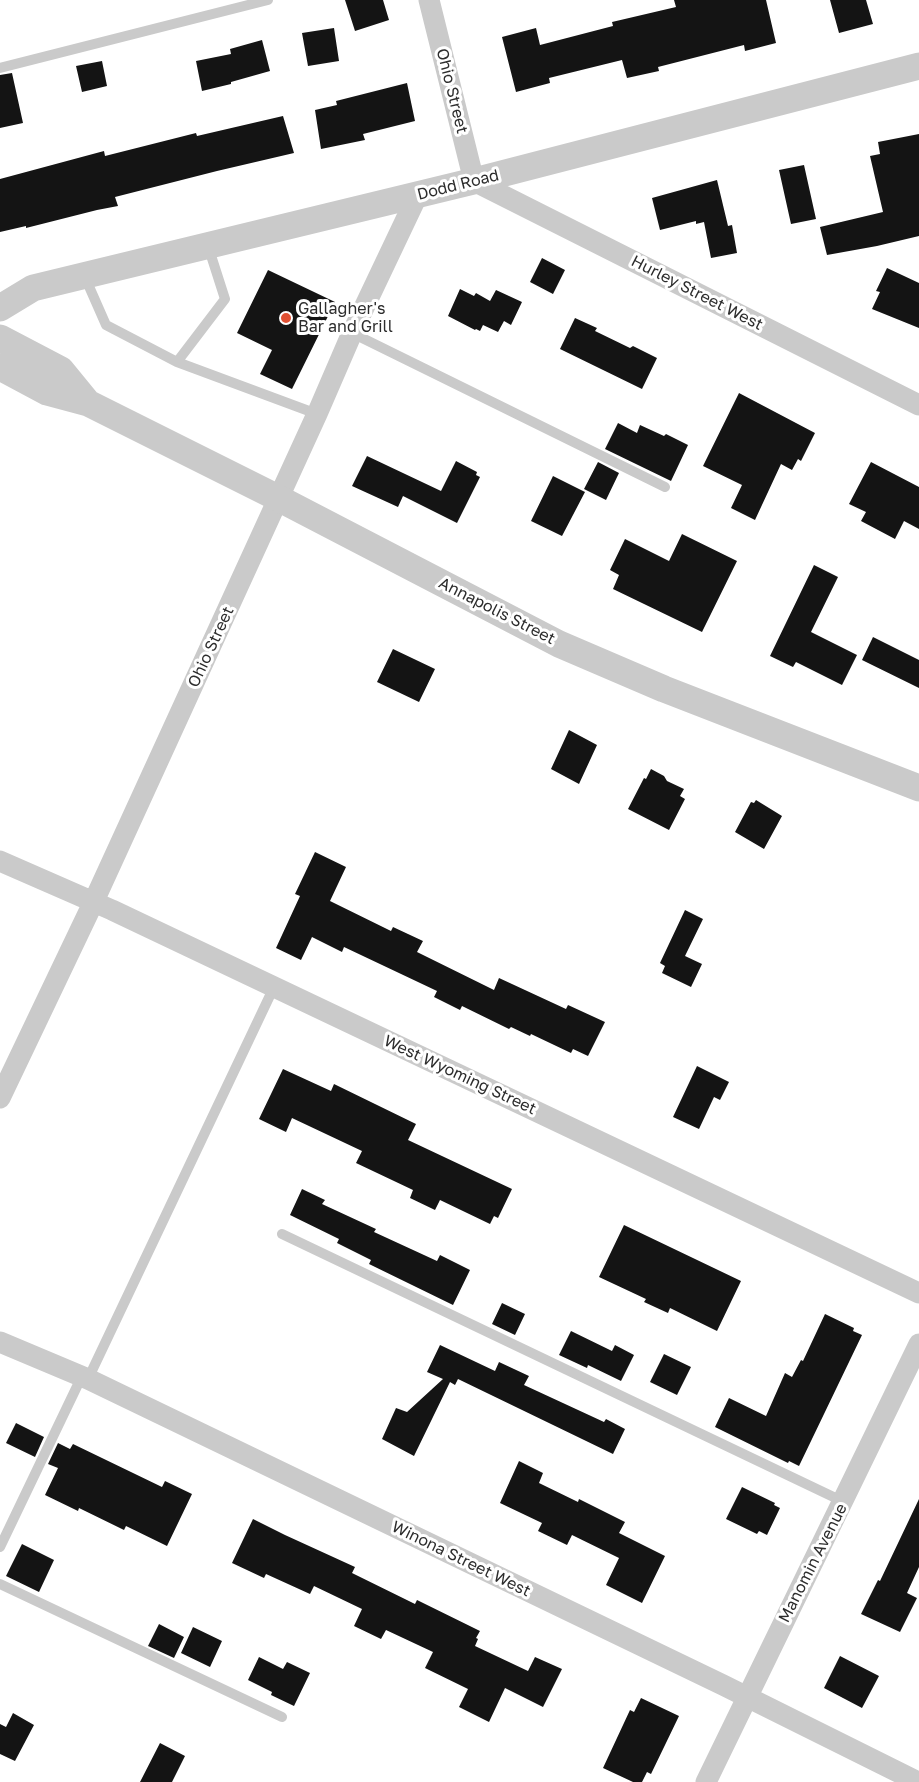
<!DOCTYPE html>
<html>
<head>
<meta charset="utf-8">
<style>
  body { margin:0 }
  canvas { display:block; background:#fff }
</style>
</head>
<body>
<canvas width="919" height="1782"></canvas>
<script>
const context = document.querySelector('canvas').getContext('2d');
context.lineJoin = 'round';
function fill(path, color) { context.fillStyle = color; context.fill(path, 'evenodd'); }
function trace(path, color, width, dash) { context.strokeStyle = color; context.lineWidth = width; context.lineCap = dash ? 'butt' : 'round'; context.setLineDash(dash || []); context.stroke(path); }
function write(font, color, halo, rows, align = 'center') {
  context.font = font + ' "Golos Text",sans-serif'; context.lineWidth = 6; context.setLineDash([]); context.textBaseline = 'middle'; context.strokeStyle = halo; context.fillStyle = color; for (const [text, x, y, turn = 0] of rows) {
    context.save(); context.translate(x, y); context.rotate((+turn || 0) * Math.PI / 180); context.textAlign = isNaN(turn) ? turn : align; if (halo) context.strokeText(text, 0, 0); context.fillText(text, 0, 0); context.restore();
  }
}
fill(new Path2D(`
  M345 0H383L389 20 355 31Z
  M674 0H766L776 43 745 51 744 45 658 67 659 71 627 78 622 60 549 78 550 83 516 92 502 37 536 28 540 45 613 26 612 22 676 7Z
  M830 0H866L873 24 839 33Z
  M334 28 339 61 308 66 302 33Z
  M262 40 270 71 231 82V84L202 91 196 61 231 54 230 49Z
  M102 61 107 86 82 92 76 66Z
  M12 73 23 123 0 128V75Z
  M407 83 415 121 363 134 365 140 321 149 315 110 337 105 336 101Z
  M283 116 294 153 217 171 115 197 118 206 97 210 26 228V226L0 232V179L104 151 105 156 196 133 197 136Z
  M919 134V236L877 246 827 255 820 227 883 212 870 156 880 154 878 142Z
  M804 165 816 219 791 224 779 170Z
  M717 180 728 226 732 225 737 253 711 258 704 222 696 224V221L660 230 652 198Z
  M542 258 565 270 553 294 530 282Z
  M887 268 919 283V328L872 309 880 292 876 291Z
  M268 270 335 302 292 389 260 374 272 350 237 333Z
  M460 289 474 296 476 293 490 301 496 290 522 302 511 325 504 321 498 332 483 325 480 331 476 329 475 330 448 316Z
  M575 318 597 328 595 331 630 348 633 346 657 358 642 389 560 349Z
  M739 393 815 433 801 461 798 459 792 470 781 464 755 520 731 508 742 485 703 466Z
  M618 423 637 433 640 425 664 436 666 434 688 445 671 481 605 449Z
  M367 456 441 491 456 461 477 472 476 475 480 477 457 523 403 496 398 507 352 486Z
  M598 462 619 473 606 500 584 489Z
  M871 462 919 487V529L904 521 895 539 861 521 866 512 849 504Z
  M553 476 585 492 562 536 531 521Z
  M682 534 737 561 702 632 613 589 619 575 610 570 625 539 669 561Z
  M814 565 838 577 811 632 857 655 842 685 796 662 793 667 770 656Z
  M873 637 919 660V688L862 660Z
  M393 649 435 669 419 702 377 682Z
  M569 730 597 745 579 784 551 769Z
  M651 769 664 776 667 781 684 789 680 796 685 799 669 830 628 809 644 778 646 779Z
  M756 800 782 816 764 849 735 832 751 802 754 803Z
  M315 852 346 867 330 901 391 931 393 927 423 941 417 952 494 990 499 978 566 1009 568 1005 605 1022 588 1056 573 1049 571 1053 531 1034 530 1036 511 1027 509 1029 462 1006 460 1010 434 997 437 991 344 947 342 952 312 937 301 960 276 948 300 896 295 894Z
  M685 910 703 919 685 956 702 964 691 987 662 973 665 966 660 963Z
  M697 1066 729 1082 720 1100 714 1097 699 1129 673 1117Z
  M283 1069 331 1091 334 1084 416 1124 408 1140 512 1189 498 1218 494 1216 490 1224 440 1200 435 1210 410 1198 413 1190 356 1163 362 1151 292 1118 286 1132 259 1119Z
  M302 1189 325 1200 322 1204 376 1229 374 1232 437 1261 440 1255 470 1270 453 1305 369 1264 371 1260 337 1243 339 1239 290 1215Z
  M624 1225 741 1281 717 1331 670 1308 668 1313 644 1302 646 1299 599 1277Z
  M502 1303 525 1314 515 1335 492 1324Z
  M825 1314 854 1328 853 1331 862 1335 799 1466 789 1461 788 1463 715 1427 729 1398 766 1416 785 1373 792 1377 801 1360 803 1361Z
  M571 1331 612 1351 615 1345 634 1355 621 1381 588 1365 587 1368 559 1355Z
  M440 1345 495 1371 499 1362 529 1376 524 1385 604 1422 606 1419 625 1429 613 1454 458 1379 455 1385 450 1382 414 1456 382 1439 396 1408 407 1412 443 1379 427 1372Z
  M664 1354 691 1367 677 1395 650 1382Z
  M16 1423 44 1437 35 1457 6 1443Z
  M58 1443 70 1449 73 1444 162 1487 165 1481 192 1494 167 1546 126 1526 124 1530 79 1508 78 1511 45 1495 58 1468 48 1464Z
  M519 1461 543 1473 539 1483 578 1502 579 1499 625 1522 619 1533 665 1556 642 1603 606 1585 619 1558 572 1535 567 1545 538 1531 542 1523 500 1503Z
  M742 1487 775 1503 774 1505 780 1508 767 1535 759 1531 757 1534 726 1519Z
  M919 1499V1567L907 1593 917 1598 900 1632 861 1614 878 1580 880 1581Z
  M253 1519 285 1535 355 1567 352 1573 415 1604 417 1600 480 1631 476 1638 478 1639 475 1646 528 1671 535 1657 562 1669 543 1707 505 1688 489 1722 459 1707 468 1689 425 1668 433 1652 386 1630 381 1639 354 1626 362 1609 314 1586 310 1594 266 1574 264 1578 232 1563Z
  M22 1544 54 1560 39 1592 6 1576Z
  M159 1624 184 1637 174 1658 148 1646Z
  M193 1627 222 1641 210 1667 181 1653Z
  M840 1656 879 1676 862 1708 824 1688Z
  M259 1657 283 1669 287 1662 310 1673 294 1706 271 1695 272 1692 248 1680Z
  M641 1698 679 1716 651 1774 647 1772 642 1782H633L603 1768 630 1710 634 1712Z
  M13 1713 34 1725 15 1761 0 1754V1724L6 1727Z
  M160 1743 185 1756 172 1782H140Z`), '#141414');
trace(new Path2D(`
  M0 68 268 0
  M84 275 106 325 177 362 317 414
  M352 333 665 487
  M177 362 225 299 208 246
  M282 1234 844 1502
  M88 1379 274 987
  M0 1547 81 1378
  M0 1584 282 1717`), '#cacaca', 10);
trace(new Path2D(`
  M429 0 474 181 919 405
  M0 861 112 910 919 1293
  M0 1098 94 901 317 414 352 333 418 194
  M0 1342 88 1379 723 1685 918 1782
  M706 1782C776 1636 849 1491 919 1344`), '#cacaca', 21);
trace(new Path2D(`
  M0 308 33 288 474 181 919 66
  M0 338 61 370 88 403
  M0 367 47 392 88 403 278 498 559 644 664 689 919 788`), '#cacaca', 27);
for (const [x, y, r, color] of [
  [286,318,6,"#e05033"]
]) { const dot = new Path2D(); dot.arc(x, y, r, 0, 2 * Math.PI); context.fillStyle = color; context.fill(dot); trace(dot, '#fff', 2); }
write('16px', '#2d2d2d', '#fff', [
  ["Ohio Street",452,91,76],
  ["Dodd Road",458,185,-14],
  ["Hurley Street West",697,293,27],
  ["Annapolis Street",497,611,27],
  ["Ohio Street",211,647,-65],
  ["West Wyoming Street",460,1075,25],
  ["Winona Street West",461,1559,26],
  ["Manomin Avenue",813,1563,-63]
]);
write('16px', '#2d2d2d', '#fff', [
  ["Gallagher's",298,309],
  ["Bar and Grill",298,327]
], 'left');
</script>
</body>
</html>
